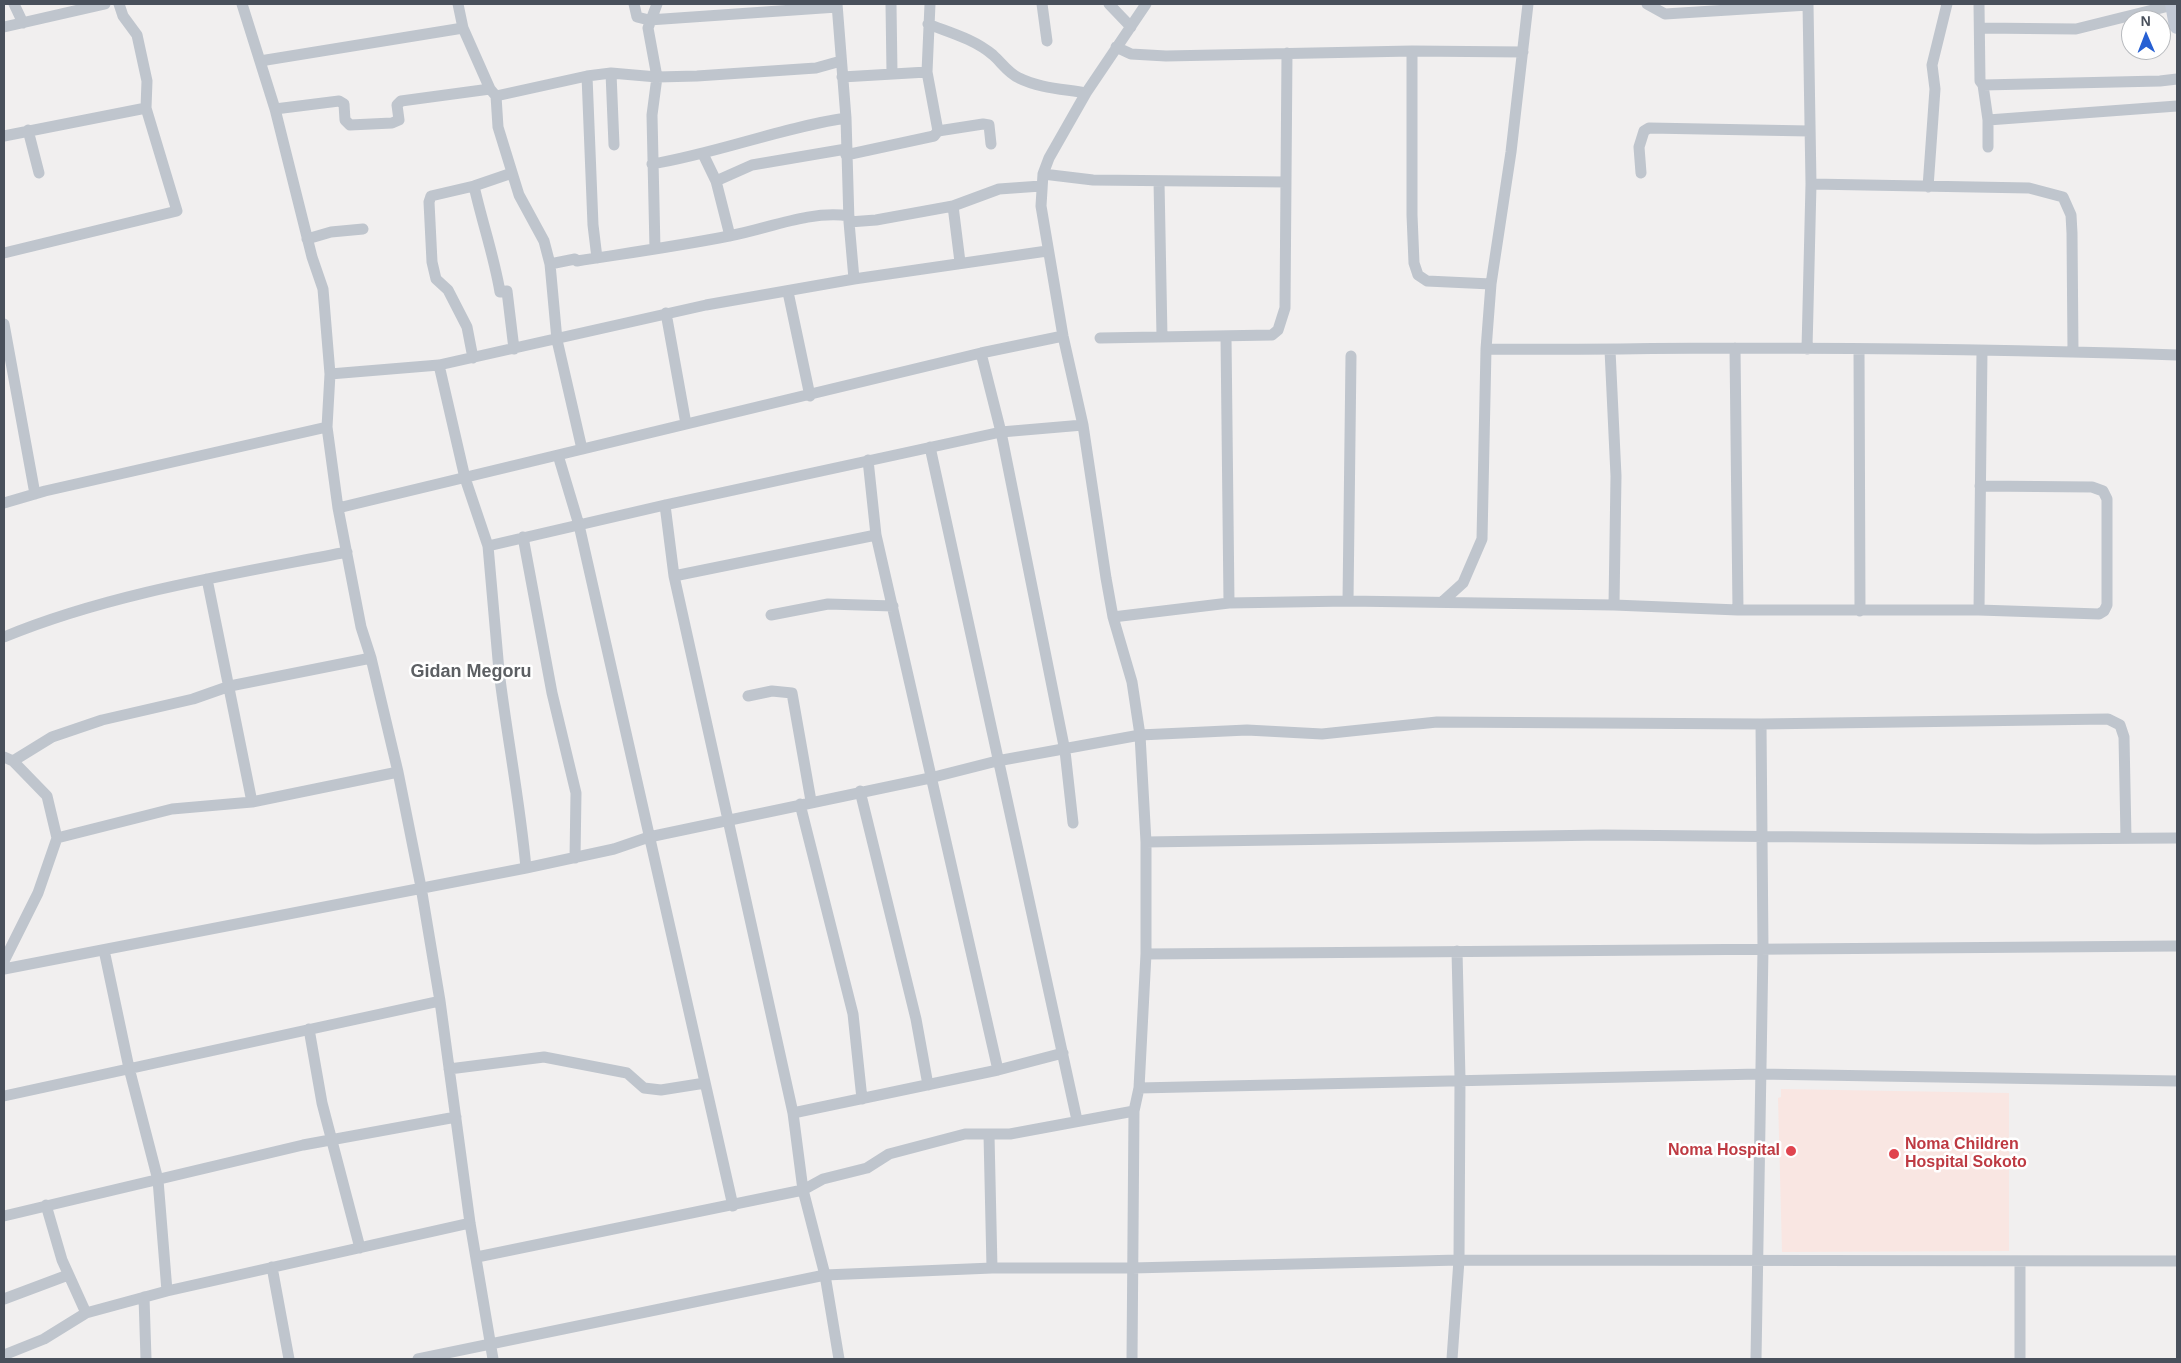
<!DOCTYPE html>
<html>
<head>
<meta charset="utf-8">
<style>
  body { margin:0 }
  #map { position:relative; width:2181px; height:1363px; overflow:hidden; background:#f1efef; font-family:Arial,sans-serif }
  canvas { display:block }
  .frame { position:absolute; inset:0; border:5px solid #49505b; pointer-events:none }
  .north { position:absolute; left:2121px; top:10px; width:50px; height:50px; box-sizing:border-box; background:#fff; border:1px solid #b6b9bd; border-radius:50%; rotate:359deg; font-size:14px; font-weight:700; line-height:20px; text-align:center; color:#49505b }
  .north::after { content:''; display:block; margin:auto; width:18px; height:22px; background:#2760d3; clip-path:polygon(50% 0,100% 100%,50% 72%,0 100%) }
</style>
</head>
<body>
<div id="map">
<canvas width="2181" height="1363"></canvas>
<div class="frame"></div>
<div class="north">N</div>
</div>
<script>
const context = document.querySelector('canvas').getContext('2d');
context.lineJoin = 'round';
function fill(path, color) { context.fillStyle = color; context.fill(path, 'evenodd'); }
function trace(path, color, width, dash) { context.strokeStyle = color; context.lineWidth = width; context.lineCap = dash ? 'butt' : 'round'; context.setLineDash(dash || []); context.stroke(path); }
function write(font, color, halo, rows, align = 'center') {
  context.font = font + ' Arial,sans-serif'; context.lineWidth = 5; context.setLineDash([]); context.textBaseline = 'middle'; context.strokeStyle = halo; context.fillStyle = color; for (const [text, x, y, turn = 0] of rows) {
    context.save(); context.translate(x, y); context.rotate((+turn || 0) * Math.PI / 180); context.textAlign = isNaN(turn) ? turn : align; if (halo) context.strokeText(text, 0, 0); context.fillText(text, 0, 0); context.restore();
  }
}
fill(new Path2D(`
  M1781 1089 2009 1093V1251L1782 1252 1778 1098 1781 1097Z`), '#f9e6e2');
trace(new Path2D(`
  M14 4 23 23
  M242 4 275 109 312 257 323 289 330 374 327 427 338 508 361 627 371 658 398 772 421 887 440 1001 470 1223 493 1359
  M458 4 463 28 490 89 496 96 498 127 519 195 544 241 550 264 557 340 582 449
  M634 4 637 17 649 20 837 7
  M837 4 846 118 849 222 854 279
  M891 4 892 73
  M930 4 927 72 938 131
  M1042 4 1047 41
  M1109 4 1131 27
  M1647 4 1665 14 1808 5
  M1979 4 1980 81 1983 85 1988 120V147
  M928 24C951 33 974 39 993 55 1002 63 1008 73 1019 78 1039 88 1064 89 1086 93
  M4 27 105 4
  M1980 28 2076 29 2173 5
  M1116 47 1131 54 1166 56 1412 51 1523 52
  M1412 51V215L1414 263 1418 275 1427 281 1491 284
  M260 61 463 28
  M611 73 614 145
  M587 76 593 225 597 258
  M842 77 927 72
  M1983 85 2160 81 2177 79
  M496 96 587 76 611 73 657 77 697 76 816 68 841 61
  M275 109 339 101 344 104 345 120 350 125 392 123 399 120 397 105 401 101 490 89
  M1988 120 2177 106
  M28 130 39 173
  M4 136 146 108
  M703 154 716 181 730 236
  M846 155 934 136 938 131 983 124 989 125 991 144
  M652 164C718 153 780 128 846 118
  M1641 173 1639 147 1644 131 1649 128 1809 131
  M1043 174 1093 180 1286 182
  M716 181 752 165 846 149
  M1159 181 1162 337
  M1811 184 2029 188 2063 197 2071 215 2072 233 2073 351
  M474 186C482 222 494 256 500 292L507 291 514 349
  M1928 187 1935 89 1932 65 1947 4
  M953 206 960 262
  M849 222 876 220 953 206 999 189 1041 186
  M307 239 331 232 363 229
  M655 249 652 115 657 77 648 28 657 4
  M4 253 177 211 146 108 147 81 137 35 123 16 119 4
  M550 264 575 259 577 261C628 253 679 246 729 236 768 229 809 210 849 216
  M788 292 810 396
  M666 313 686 424
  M4 324 35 494
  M1226 336 1229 603
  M1100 338 1272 335 1278 330 1285 308 1287 53
  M1735 348 1738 610
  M1486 349C1569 350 1652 348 1735 348 1883 348 2030 350 2177 355
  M1807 349 1811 184 1808 4
  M1859 349 1860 611
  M1610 350 1616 476 1614 605
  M981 353 1001 432 1065 751 1073 823
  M473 358 467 327 448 290 436 279 432 262 429 202 431 196 474 186 512 173
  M439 365 465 478 488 546
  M330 374 439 365 706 305 854 279 1047 251
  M930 447 1077 1120
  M558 455 579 525 733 1206
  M868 460 876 535 998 1070
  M4 503 45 491 327 427
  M665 505 674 576 793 1113 803 1190 825 1275 839 1359
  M338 508 981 353 1063 336
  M523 537 552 693 576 793 575 858
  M674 576 876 535
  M207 579 252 802
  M1348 601 1351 356
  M1442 602 1463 583 1482 539 1486 349 1491 284 1511 152 1528 4
  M1979 610 1982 351
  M771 615 828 604 893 606
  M1113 617 1229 603 1348 601 1614 605 1738 610H1979L2099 614 2104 611 2107 605V499L2103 491 2092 487 1980 486
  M4 637C110 593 234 574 347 552
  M748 696 772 691 792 693 811 801
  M4 757 13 761 47 796 57 838 38 893 4 961
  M13 761 52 737 102 720 193 699 230 686 371 658
  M860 791 916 1019 928 1085
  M800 804 853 1014 862 1099
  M57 838 172 809 252 802 398 772
  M1146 842 1603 835 2035 839 2177 838
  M526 868C520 802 507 737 499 671 495 630 492 588 488 546L665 505 1001 432 1083 425
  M104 950 129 1068 158 1180 167 1291
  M1146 954 2177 946
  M4 969 526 868 614 849 649 837 930 778 997 761 1140 735 1247 730 1322 734 1437 722 1761 724 2108 719 2120 725 2124 737 2126 838
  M309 1029 322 1103 360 1248
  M449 1069 544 1057 627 1073 644 1088 661 1090 705 1083
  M1139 1088 1759 1074 2177 1081
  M4 1096 440 1001
  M793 1113 998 1070 1063 1053
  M989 1135 992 1268
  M46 1205 62 1260 86 1313
  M4 1216 303 1145 456 1117
  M477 1257 803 1190 823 1179 867 1168 889 1154 965 1134H1010L1134 1111
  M2020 1261V1359
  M272 1267 289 1359
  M144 1297 146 1359
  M4 1299 68 1275
  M4 1355 44 1339 86 1313 167 1291 470 1223
  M418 1359 825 1275 992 1268H1132L1459 1260 2177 1261
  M1132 1359 1134 1111 1139 1088 1146 954V842L1140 735 1132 682 1113 617 1106 578 1083 425 1063 336 1041 206 1043 174 1049 158 1086 93 1146 4
  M1452 1359 1459 1260 1460 1079 1457 951
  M1756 1359 1763 949 1761 724`), '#bfc5cd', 11);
trace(new Path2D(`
  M2173 4 2177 26`), '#c1c8d4', 16);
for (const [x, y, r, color] of [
  [1791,1151,6,"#e0444e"],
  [1894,1154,6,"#e0444e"]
]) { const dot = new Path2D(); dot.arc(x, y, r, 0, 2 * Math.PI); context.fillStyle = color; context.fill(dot); trace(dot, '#fff', 2); }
write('bold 16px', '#be3a42', '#fff', [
  ["Noma Children",1905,1145],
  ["Hospital Sokoto",1905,1163],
  ["Noma Hospital",1780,1151,"right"]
], 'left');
write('bold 18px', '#5c5f63', '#fff', [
  ["Gidan Megoru",471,672]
]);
</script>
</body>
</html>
